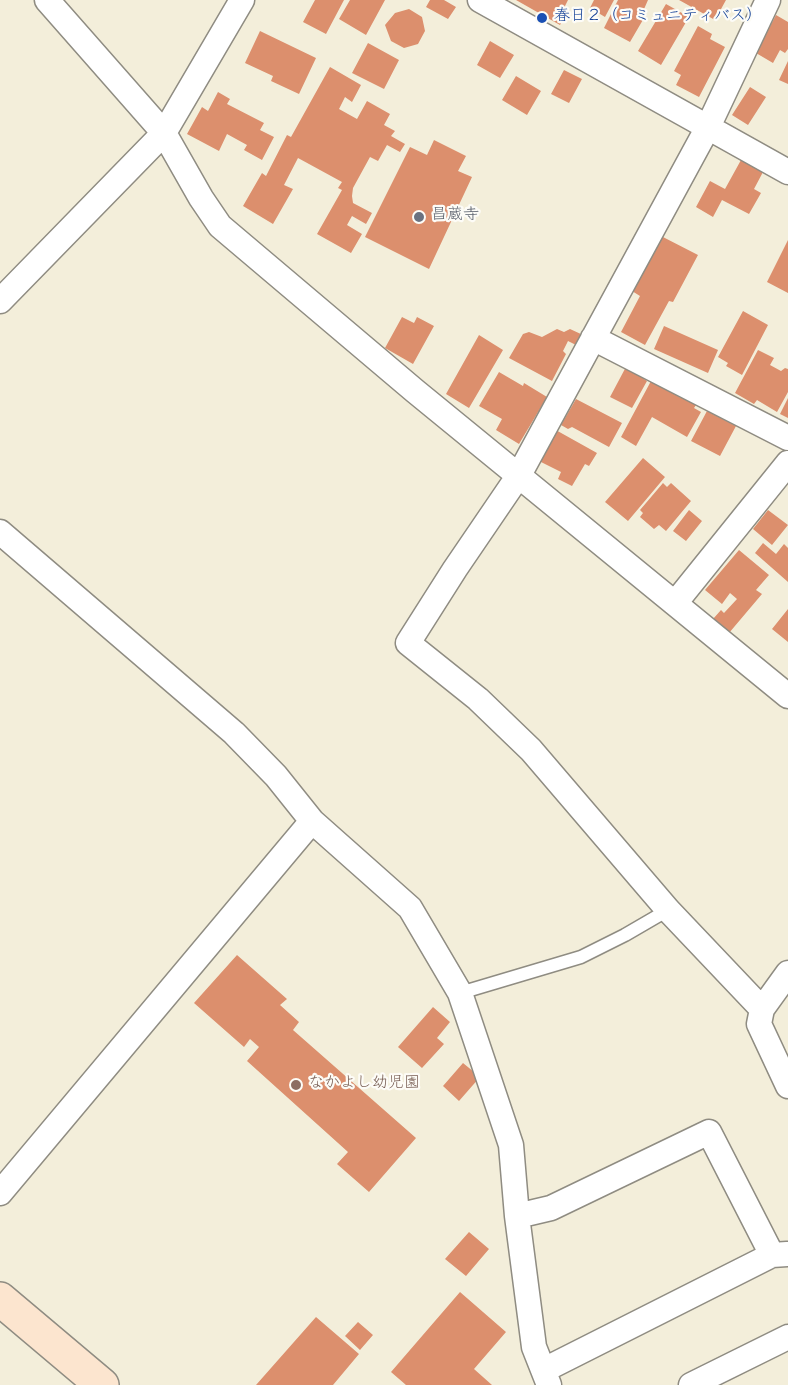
<!DOCTYPE html>
<html>
<head>
<meta charset="utf-8">
<style>
  body { margin:0 }
  canvas { display:block; background:#f3eeda }
</style>
</head>
<body>
<canvas width="788" height="1385"></canvas>
<script>
const context = document.querySelector('canvas').getContext('2d');
context.lineJoin = 'round';
function fill(path, color) { context.fillStyle = color; context.fill(path, 'evenodd'); }
function trace(path, color, width, dash) { context.strokeStyle = color; context.lineWidth = width; context.lineCap = dash ? 'butt' : 'round'; context.setLineDash(dash || []); context.stroke(path); }
function write(font, color, halo, rows, align = 'center') {
  context.font = font + ' "Gochi Hand","Klee One",sans-serif'; context.lineWidth = 4.5; context.setLineDash([]); context.textBaseline = 'middle'; context.strokeStyle = halo; context.fillStyle = color; for (const [text, x, y, turn = 0] of rows) {
    context.save(); context.translate(x, y); context.rotate((+turn || 0) * Math.PI / 180); context.textAlign = isNaN(turn) ? turn : align; if (halo) context.strokeText(text, 0, 0); context.fillText(text, 0, 0); context.restore();
  }
}
fill(new Path2D(`
  M315 0H344L326 34 303 22Z
  M350 0H385L366 35 339 19Z
  M430 0H444L456 7 448 19 426 7Z
  M516 0H568L564 8 568 10 560 25Z
  M594 0H614L605 17 590 8Z
  M618 0H648L641 16 644 18 630 42 604 28Z
  M679 0H726L715 20Z
  M666 4 689 17 661 65 638 51Z
  M409 9 422 17 425 31 418 44 404 48 391 41 385 25 395 13Z
  M776 15 788 22V49L785 53 780 50 773 63 756 53Z
  M698 26 712 34 710 39 725 47 699 97 676 85 681 75 674 71Z
  M260 31 316 58 299 94 271 81 273 76 245 63Z
  M490 41 514 55 500 78 477 65Z
  M368 43 399 60 384 89 352 73Z
  M788 61V84L779 80Z
  M330 67 361 85 352 102 345 97 339 109 357 119 367 101 390 114 384 125 395 131 391 136 405 144 400 152 387 145 378 161 370 157 353 188 352 196 353 203 372 213 366 224 352 216 347 225 362 234 351 253 317 234 342 190 338 188 342 182 298 158 284 185 293 189 273 224 243 206 262 173 266 176 287 135 291 137Z
  M564 70 582 79 569 103 551 94Z
  M516 76 541 91 527 115 502 100Z
  M750 87 766 97 748 125 732 115Z
  M218 92 230 99 227 104 264 123 260 130 274 137 262 160 244 150 247 145 227 134 219 151 187 134 202 107 208 111Z
  M434 140 466 156 458 171 472 177 429 269 365 237 410 147 427 155Z
  M741 160 763 172 754 189 761 193 749 214 722 200 713 217 696 207 710 181 725 189Z
  M661 236 698 255 673 302 669 301 645 345 621 332 640 296 632 291Z
  M788 240V293L767 282Z
  M743 311 768 325 742 375 726 366 728 363 718 357Z
  M402 317 414 323 417 317 434 326 413 364 385 348Z
  M664 326 718 350 708 373 654 349Z
  M557 329 564 332 570 329 583 335 578 346 568 341 563 351 566 354 552 381 509 358 523 334 529 332 542 337Z
  M479 335 503 350 469 408 446 394Z
  M758 350 774 358 770 365 781 371 785 368 788 369V392L777 412 757 400 754 404 735 393Z
  M627 365 638 370 637 374 647 381 632 408 610 397Z
  M499 372 523 386 524 383 547 397 519 444 496 430 502 419 479 406Z
  M651 381 681 398 684 394 698 402 694 408 701 412 687 437 652 417 636 446 621 437Z
  M788 398V418L780 414Z
  M576 399 622 423 609 447 572 427 568 429 561 425Z
  M707 411 736 426 720 456 691 441Z
  M554 429 597 453 589 466 585 464 572 486 558 479 561 472 537 460Z
  M643 458 665 477 628 521 605 502Z
  M663 483 667 487 671 483 691 501 666 531 659 525 654 529 640 517 643 513 640 510Z
  M689 510 702 521 686 541 673 531Z
  M768 510 788 525 772 545 753 529Z
  M763 543 776 554 784 544 788 548V582L755 553Z
  M739 550 769 575 756 590 762 594 729 633 713 619 721 610 724 613 737 599 730 593 722 604 705 590Z
  M788 609V642L772 629Z
  M237 955 287 999 280 1005 299 1022 293 1030 416 1138 369 1192 337 1164 348 1152 247 1061 259 1047 250 1039 244 1047 194 1003Z
  M433 1007 450 1022 437 1038 444 1044 422 1068 398 1047Z
  M463 1063 480 1077 459 1101 443 1086Z
  M469 1232 489 1249 466 1276 445 1259Z
  M460 1292 506 1332 474 1369 492 1385H406L391 1372Z
  M316 1317 359 1354 333 1385H256Z
  M358 1322 373 1335 360 1350 345 1336Z`), '#dc8f6d');
const lane = new Path2D(`
  M460 993 581 957 625 935 668 910`);
const street = new Path2D(`
  M47 0 164 133 201 198 220 226 415 391 788 696
  M480 0 788 172
  M0 301 164 133 242 0
  M593 338 788 438
  M0 532 234 733 276 776 312 821 410 908 460 993 511 1145 517 1216 534 1347 549 1385
  M676 602 788 463
  M788 973 762 1009 759 1024 788 1086
  M762 1009 668 910 531 750 478 699 408 643 455 569 519 475 708 127 768 0
  M0 1193 312 821
  M517 1216 551 1208 709 1132 772 1255
  M544 1370 772 1255 787 1254
  M691 1385 788 1337`);
const secondary = new Path2D(`
  M0 1299 102 1385`);
trace(lane, '#8f8c82', 15);
trace(street, '#8f8c82', 27);
trace(secondary, '#8f8c82', 36);
trace(lane, '#fff', 12);
trace(street, '#fff', 24);
trace(secondary, '#fce5cf', 33);
for (const [x, y, r, color] of [
  [542,18,6,"#1a4fb4"],
  [419,217,6,"#6b7280"],
  [296,1085,6,"#8d6e63"]
]) { const dot = new Path2D(); dot.arc(x, y, r, 0, 2 * Math.PI); context.fillStyle = color; context.fill(dot); trace(dot, '#fdfcf7', 2); }
write('16px', '#164399', '#fdfcf7', [
  ["春日２（コミュニティバス）",554,18]
], 'left');
write('16px', '#5b616d', '#fdfcf7', [
  ["昌蔵寺",431,217]
], 'left');
write('16px', '#785e54', '#fdfcf7', [
  ["なかよし幼児園",308,1085]
], 'left');
</script>
</body>
</html>
